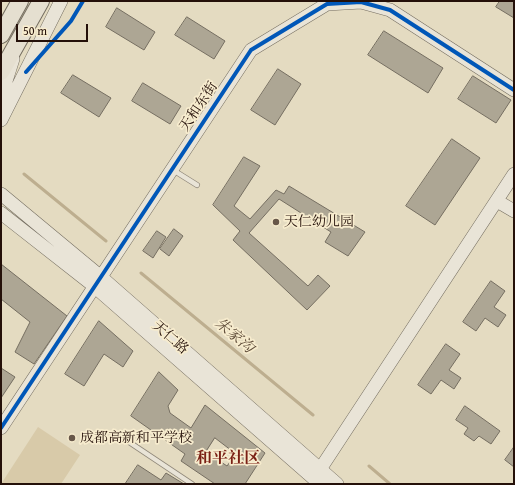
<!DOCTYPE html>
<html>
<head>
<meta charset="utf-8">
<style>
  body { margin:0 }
  #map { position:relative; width:515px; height:485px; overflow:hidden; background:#e4dbc1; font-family:"Gentium Book Plus",serif }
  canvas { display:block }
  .frame { position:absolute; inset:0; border:2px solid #241009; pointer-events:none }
  .scale { position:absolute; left:16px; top:24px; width:72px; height:18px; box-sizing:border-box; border:2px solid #241009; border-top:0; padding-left:5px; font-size:12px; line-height:14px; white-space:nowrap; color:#241009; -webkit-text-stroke:3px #f7ecce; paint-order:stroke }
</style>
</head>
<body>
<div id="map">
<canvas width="515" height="485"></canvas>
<div class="frame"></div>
<div class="scale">50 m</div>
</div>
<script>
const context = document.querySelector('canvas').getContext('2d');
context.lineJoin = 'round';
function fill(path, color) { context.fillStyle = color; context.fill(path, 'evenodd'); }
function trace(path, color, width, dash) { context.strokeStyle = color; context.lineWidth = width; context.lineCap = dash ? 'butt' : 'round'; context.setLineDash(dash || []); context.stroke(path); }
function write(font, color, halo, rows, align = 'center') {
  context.font = font + ' "Gentium Book Plus","Noto Serif SC",serif'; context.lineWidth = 3.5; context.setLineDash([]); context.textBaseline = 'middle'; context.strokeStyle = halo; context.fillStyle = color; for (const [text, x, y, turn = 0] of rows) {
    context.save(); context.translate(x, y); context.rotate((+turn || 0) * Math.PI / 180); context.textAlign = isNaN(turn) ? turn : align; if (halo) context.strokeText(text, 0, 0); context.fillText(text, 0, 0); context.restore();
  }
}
fill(new Path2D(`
  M38 427 80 455 61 484H1Z`), '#d8caa9');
trace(new Path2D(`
  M24 174 106 241
  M141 273 313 415
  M369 466 390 484`), '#bdae8f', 3);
const building = new Path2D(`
  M500 1H514V18L496 7Z
  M117 8 155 32 144 50 106 27Z
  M187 17 225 41 214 59 175 35Z
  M384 31 443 68 428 93 368 55Z
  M278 69 301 84 275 125 251 110Z
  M73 75 111 98 99 117 61 93Z
  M473 76 511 100 496 123 458 99Z
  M143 83 181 106 170 124 132 101Z
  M452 139 480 158 435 225 406 206Z
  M244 157 260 166 234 206 250 219 276 190 284 194 289 186 365 232 348 256 325 242 331 232 279 199 249 233 308 286 318 275 330 286 307 310 233 240 240 231 213 205Z
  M174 229 183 236 169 256 160 249Z
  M157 231 166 237 153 258 143 251Z
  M1 264 67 316 34 364 15 352 30 322 1 299Z
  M491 281 505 291 494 307 506 315 498 327 485 318 476 331 463 322Z
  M99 321 133 351 123 367 104 354 84 386 65 374Z
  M446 344 460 354 449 370 461 378 454 389 441 380 431 394 418 385Z
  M1 368 15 377 1 398Z
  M159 372 178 390 168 406 170 413 191 428 205 405 265 453 245 484H215L181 461 185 454 131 416ZM215 438 236 454 227 466 206 452Z
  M465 406 500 431 491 444 479 436 474 441 464 434 468 428 456 420Z
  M514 447V467L505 460Z
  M138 465 161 480 166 473 184 484H128L126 483Z`);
fill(building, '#ada694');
trace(building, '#756e61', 1);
const lane = new Path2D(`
  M173 170 197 185
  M126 440 192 484`);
const secondary = new Path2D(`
  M5 108 6 81 13 59
  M1 120 61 1
  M1 194 101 277 337 484
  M497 201 514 211
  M1 213 94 286 320 484
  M1 428 251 50 327 4 361 2 390 10 514 90
  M315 477 514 174`);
const highway = new Path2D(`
  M1 35 20 1
  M1 72 41 1`);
trace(lane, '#90887a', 6);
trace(secondary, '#756e61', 14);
trace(highway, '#756e61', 18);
trace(lane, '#e9e4d7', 4.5);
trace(secondary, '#e9e4d7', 13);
trace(highway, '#e5dfd0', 16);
trace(new Path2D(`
  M26 72 71 21 83 1
  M1 428 251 50 327 4 361 2 390 10 514 90`), '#0057b8', 4);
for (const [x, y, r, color] of [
  [276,222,4,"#675749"],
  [72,438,4,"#675749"]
]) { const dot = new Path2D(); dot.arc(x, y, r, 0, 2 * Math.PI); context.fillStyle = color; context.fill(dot); trace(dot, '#f7ecce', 1.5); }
write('14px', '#241009', '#f7ecce', [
  ["天和东街",199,107,-56],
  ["天仁路",170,338,41]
]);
write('14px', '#241009', '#f7ecce', [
  ["天仁幼儿园",284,222],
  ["成都高新和平学校",80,438]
], 'left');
write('italic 15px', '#614e3b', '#f7ecce', [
  ["朱家沟",234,336,40]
]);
write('bold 16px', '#7a1f14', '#f7ecce', [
  ["和平社区",228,459]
]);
</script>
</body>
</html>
